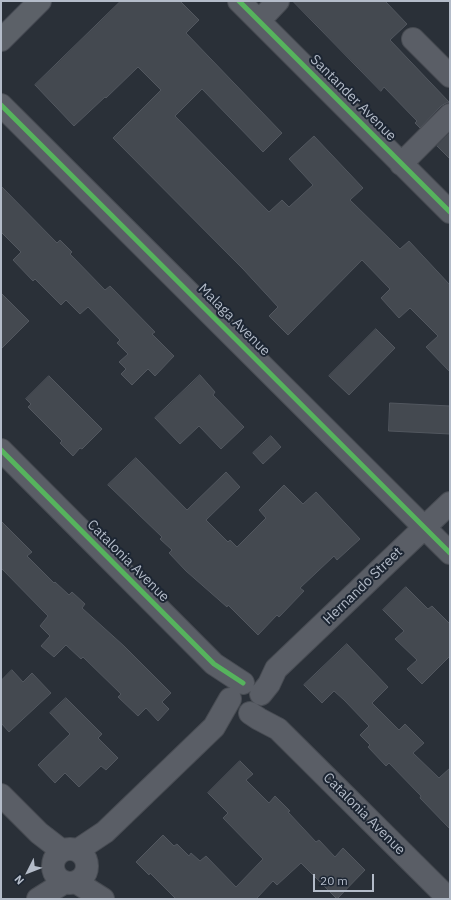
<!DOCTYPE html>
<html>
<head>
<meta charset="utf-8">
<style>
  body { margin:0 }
  #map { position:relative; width:451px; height:900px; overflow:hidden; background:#2a3038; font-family:"IBM Plex Sans",sans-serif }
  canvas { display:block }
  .frame { position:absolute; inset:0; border:2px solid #b4bcc9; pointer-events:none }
  .north { position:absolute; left:8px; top:852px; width:40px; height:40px; -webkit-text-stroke:3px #1d2633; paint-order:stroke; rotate:228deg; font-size:11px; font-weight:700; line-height:16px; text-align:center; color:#b4bcc9 }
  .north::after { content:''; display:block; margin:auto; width:14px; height:18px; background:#b4bcc9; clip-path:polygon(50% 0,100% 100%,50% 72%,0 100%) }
  .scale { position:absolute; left:313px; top:874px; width:61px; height:18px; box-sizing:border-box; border:2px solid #b4bcc9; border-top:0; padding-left:5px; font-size:12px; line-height:14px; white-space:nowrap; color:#b4bcc9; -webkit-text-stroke:3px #1d2633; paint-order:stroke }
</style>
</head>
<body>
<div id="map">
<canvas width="451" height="900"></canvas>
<div class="frame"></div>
<div class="north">N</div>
<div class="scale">20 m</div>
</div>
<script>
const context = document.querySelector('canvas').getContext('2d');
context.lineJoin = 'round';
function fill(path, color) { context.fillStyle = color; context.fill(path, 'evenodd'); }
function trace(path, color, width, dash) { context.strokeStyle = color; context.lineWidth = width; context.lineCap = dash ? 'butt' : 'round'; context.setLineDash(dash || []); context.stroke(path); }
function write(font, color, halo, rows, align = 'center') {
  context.font = font + ' "IBM Plex Sans",sans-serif'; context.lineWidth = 4; context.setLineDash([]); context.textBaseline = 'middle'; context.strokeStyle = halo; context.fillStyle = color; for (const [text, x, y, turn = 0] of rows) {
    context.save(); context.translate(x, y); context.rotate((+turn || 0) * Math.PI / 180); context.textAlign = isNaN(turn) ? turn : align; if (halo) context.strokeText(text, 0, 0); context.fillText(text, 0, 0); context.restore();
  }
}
const building = new Path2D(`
  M121 1H180L199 20 186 33 282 133 263 152 202 89 175 116 269 212 282 200 289 207 313 185 289 159 314 136 363 188 350 200 400 249 409 241 450 285V372L426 347 438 336 410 308 399 318 381 298 390 289 362 260 288 335 269 316 278 307 243 269 113 138 161 90 138 67 106 98 105 97 74 126 35 85Z
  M293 1H385L407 24 390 40 450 103H446L441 106 420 128 415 123 417 121 384 87 381 91Z
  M450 133V159L437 146Z
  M1 186 57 243 60 240 72 252 70 254 105 290 110 286 155 332 152 334 174 356 155 376 148 369 132 385 121 374 126 369 119 362 128 354 117 343 120 340 88 307 80 314 66 300 61 305 35 279 33 281 13 260 21 252 1 232Z
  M1 293 29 321 1 349Z
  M376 329 395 348 349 395 329 376Z
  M200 375 215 392 213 395 244 427 221 449 199 426 180 444 155 418Z
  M49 376 102 429 82 449 80 448 73 456 60 443 62 441 28 407 31 404 26 399Z
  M390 403 450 406V434L389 431Z
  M271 436 281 447 263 464 253 453Z
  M136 458 187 510 226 472 240 487 206 520 228 542 230 540 237 547 266 518 259 510 284 485 303 504 316 492 360 539 337 560 334 556 300 588 304 591 279 617 277 615 258 635 228 605 227 607 186 571 169 553 172 550 160 539 162 537 108 485Z
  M1 521 32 552 27 556 54 583 55 582 69 595 72 592 85 604 82 608 124 646 171 693 162 702 169 709 158 721 146 708 138 716 118 697 121 694 83 657 81 659 66 645 54 657 41 646 50 636 40 626 48 616 1 568Z
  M406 587 428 609 432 606 450 624V656L422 684 407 669 417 660 395 639 404 631 383 610Z
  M347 644 388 687 372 703 399 730 405 724 424 743 413 753 439 778 450 768V829L420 798 421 796 389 763 386 766 368 747 370 745 360 735 369 726 344 700 334 691 322 703 304 685Z
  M12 670 23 682 32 673 51 693 9 732 1 723V681Z
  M66 698 102 734 98 738 118 758 106 770 101 766 79 787 65 773 55 783 38 765 70 734 50 713Z
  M240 761 253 774 246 780 269 803 275 796 290 811 288 812 316 842 319 840 335 857 343 848 365 870 337 899 301 863 277 885 273 881 256 899H176L150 873 149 875 136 862 163 835 174 846 177 844 189 856 191 853 200 861 206 856 236 887 263 859 223 818 228 813 208 793Z`);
fill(building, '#444950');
trace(building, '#52575f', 1);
const minor = new Path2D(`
  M239 1 450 212
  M259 21 278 1
  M413 39 450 76
  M1 105 450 553
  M401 164 450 115
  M1 450 214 664 243 683
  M261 694 269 684 276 669 450 503
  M250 713 259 719 278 729 449 899
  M1 795 39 833 61 850
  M53 866a17 17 0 1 1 34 0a17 17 0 1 1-34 0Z
  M78 850 105 832 214 727 230 699
  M76 882 103 899
  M38 899 65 882`);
const major = new Path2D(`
  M1 40 40 1`);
trace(minor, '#484c53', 24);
trace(major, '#484c55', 24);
trace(minor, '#5a5e66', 22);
trace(major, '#5c6168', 22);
trace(new Path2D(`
  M239 1 450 212
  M1 105 450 553
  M1 450 214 664 243 683`), '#56b35d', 5);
write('14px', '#b4bcc9', '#1d2633', [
  ["Santander Avenue",353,98,45],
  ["Malaga Avenue",234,320,45],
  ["Catalonia Avenue",128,561,45],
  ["Hernando Street",363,586,-44],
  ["Catalonia Avenue",364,814,45]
]);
</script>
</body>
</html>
